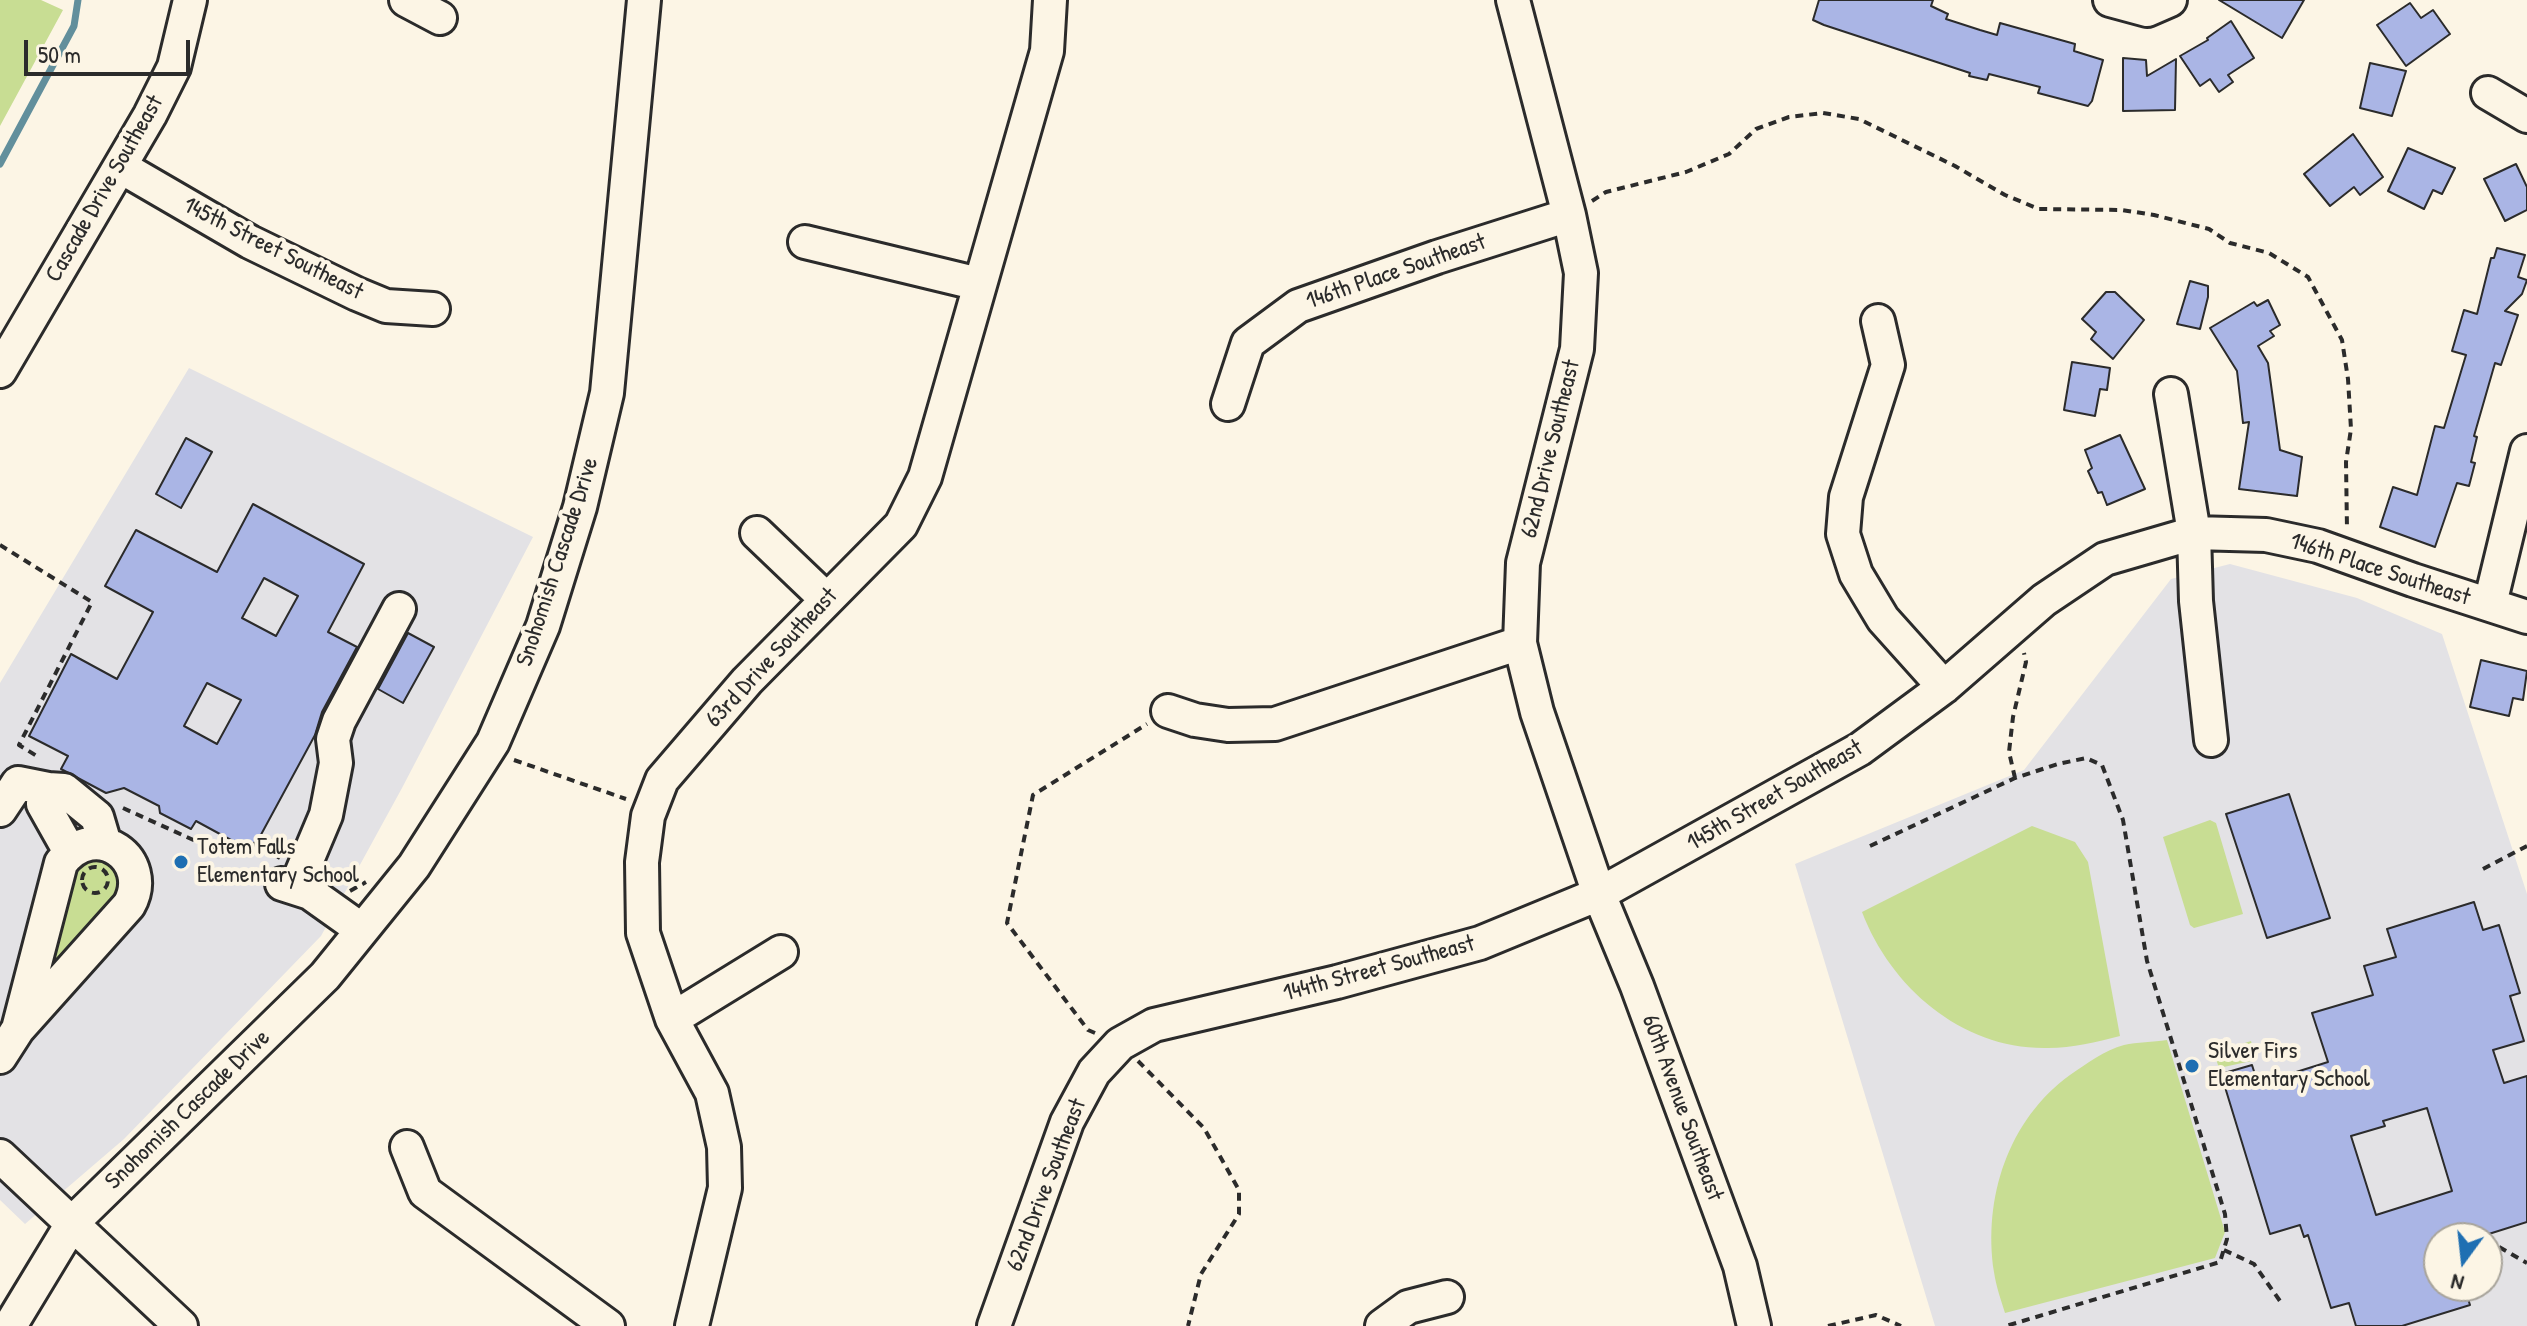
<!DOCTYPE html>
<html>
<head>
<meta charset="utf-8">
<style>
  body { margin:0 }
  #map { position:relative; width:2527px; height:1326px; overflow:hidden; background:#fcf5e5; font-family:"Patrick Hand",sans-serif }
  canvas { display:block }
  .north { position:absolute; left:2423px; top:1222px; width:80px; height:80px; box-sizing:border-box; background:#fcf5e5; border:2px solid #a8a49b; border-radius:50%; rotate:195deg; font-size:22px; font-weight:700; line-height:32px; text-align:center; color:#2b2b2b }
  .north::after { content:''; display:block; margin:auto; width:28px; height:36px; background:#1f6fb2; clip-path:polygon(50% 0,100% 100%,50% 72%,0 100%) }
  .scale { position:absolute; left:24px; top:40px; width:166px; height:36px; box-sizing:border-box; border:4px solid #2b2b2b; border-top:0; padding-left:10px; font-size:24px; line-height:28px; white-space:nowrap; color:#2b2b2b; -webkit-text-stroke:6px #fcf5e5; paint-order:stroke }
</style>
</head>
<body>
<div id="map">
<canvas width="2527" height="1326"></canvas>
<div class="north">N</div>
<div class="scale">50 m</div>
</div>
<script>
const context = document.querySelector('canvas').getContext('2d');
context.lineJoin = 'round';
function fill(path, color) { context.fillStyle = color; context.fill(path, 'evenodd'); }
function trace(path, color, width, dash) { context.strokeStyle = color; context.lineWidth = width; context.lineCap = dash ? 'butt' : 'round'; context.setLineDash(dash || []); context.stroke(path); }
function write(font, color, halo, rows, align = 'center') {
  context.font = font + ' "Patrick Hand",sans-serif'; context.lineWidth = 8; context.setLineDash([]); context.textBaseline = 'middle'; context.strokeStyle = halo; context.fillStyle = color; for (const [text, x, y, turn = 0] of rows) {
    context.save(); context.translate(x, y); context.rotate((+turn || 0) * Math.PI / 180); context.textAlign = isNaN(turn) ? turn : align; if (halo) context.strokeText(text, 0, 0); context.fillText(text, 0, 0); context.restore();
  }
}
fill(new Path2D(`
  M189 368 533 537 402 788 321 936 124 1139 25 1224 0 1200V683Z
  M2230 564 2357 598 2442 634 2527 894V1326H1935L1795 864 2024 770 2171 579ZM2439 1238H2487V1286H2439Z`), '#e3e2e5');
fill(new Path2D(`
  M0 0H41L63 10 0 126Z
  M2210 820 2216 823 2243 914 2194 928 2190 925 2163 837Z
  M2032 826 2075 842 2088 862 2120 1036C2096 1042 2073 1048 2048 1048 1963 1050 1891 988 1862 912Z
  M89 856 115 865 121 881 117 894 52 963 72 870Z
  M2167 1040 2225 1232 2215 1258 2005 1313C2001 1300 1996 1286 1994 1272 1983 1198 2008 1120 2070 1075 2086 1064 2105 1050 2124 1045 2137 1042 2153 1042 2167 1040Z
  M2251 1041 2256 1060 2219 1068 2214 1053Z`), '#c8dd93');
trace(new Path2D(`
  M0 164 74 26 78 0`), '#628f9c', 7);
const building = new Path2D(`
  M1819 0H1933L1931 6 1948 14 1946 19 1980 30 1997 35 2000 23 2075 44 2074 51 2103 60 2092 101 2088 106 2038 93 2040 87 1989 74 1987 80 1969 76 1970 73 1824 25 1813 20Z
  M2219 0H2304L2282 38Z
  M2410 3 2421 18 2433 10 2450 34 2406 66 2377 25Z
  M2231 21 2254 58 2228 75 2233 82 2219 92 2210 79 2200 86 2180 56 2208 40 2207 38Z
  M2123 58 2146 60 2147 76 2176 59 2175 110 2123 111Z
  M2370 63 2406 71 2392 116 2360 108Z
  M2353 134 2383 177 2360 195 2354 187 2330 206 2304 174Z
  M2408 148 2455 168 2442 194 2433 190 2424 209 2388 191Z
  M2516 164 2527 187V210L2505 221 2484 179Z
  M2497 248 2525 255 2518 277 2527 280 2522 294 2505 311 2518 315 2501 365 2495 363 2474 436 2477 437 2471 462 2475 463 2469 486 2457 483 2435 547 2380 527 2393 487 2417 495 2435 426 2444 428 2466 355 2452 351 2464 310 2477 314 2491 258H2494Z
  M2190 281 2208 286V297L2200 329 2177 324Z
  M2106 292H2115L2144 320 2113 359 2091 339 2096 332 2082 319Z
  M2268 300 2280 325 2270 331 2274 336 2258 346 2268 363 2280 450 2302 457 2297 496 2239 489 2249 422 2243 423 2237 371 2210 328 2254 302 2257 306Z
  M2072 362 2110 368 2107 390 2100 389 2095 416 2064 410Z
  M2120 435 2145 489 2107 505 2102 492 2098 493 2088 471 2092 468 2085 450Z
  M186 438 212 452 181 508 156 494Z
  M253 504 364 564 328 632 357 647 322 712 315 735 257 842 242 846 196 821 191 829 160 813 159 806 124 788 106 793 61 769 68 756 29 736 71 654 117 679 153 612 105 586 136 530 217 572ZM264 578 298 596 276 636 242 618ZM207 683 241 700 217 744 184 726Z
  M408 633 434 647 403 703 378 689Z
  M2481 660 2527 671 2523 700 2513 698 2509 716 2470 707Z
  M2289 794 2330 918 2267 938 2226 814Z
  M2474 902 2483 930 2499 925 2520 993 2510 996 2524 1041 2493 1050 2504 1083 2527 1076V1222L2476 1238H2439V1286H2464L2470 1305 2402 1326H2356L2349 1303 2331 1308 2308 1235 2304 1237 2300 1225 2270 1234 2221 1074 2252 1065 2258 1084 2328 1062 2312 1013 2373 995 2364 966 2396 957 2387 929ZM2427 1108 2452 1191 2376 1215 2351 1136 2385 1126 2383 1121Z`);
fill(building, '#aab5e5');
trace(building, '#2b2b2b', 2);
const minor = new Path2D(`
  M406 0 440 18
  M1513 0 1569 215 1581 273 1577 349 1523 563 1520 643 1537 712 1599 894 1637 986 1740 1266 1754 1326
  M2110 0 2147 10 2170 0
  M2488 93 2527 116
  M121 167 250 242 357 294 386 306 433 309
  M805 242 979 284
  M1878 321 1888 365 1846 497 1843 534 1856 574 1883 619 1944 687
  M0 371 150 115 174 67 190 0
  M2171 394 2194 533 2196 601 2211 740
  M1228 404 1248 343 1298 306 1437 257 1569 215
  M757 533 826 599
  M2490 604 2527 451
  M1168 711 1195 720 1228 725 1275 724 1520 643
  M0 810 18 783 48 789
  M70 852 43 804 48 789 64 790 97 817 105 844
  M282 884 310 893 362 930
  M298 889 302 872 326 815 336 763 333 739 339 721 399 609
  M672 1019 781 952
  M0 1057 18 1029 129 905C154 860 96 817 61 863L18 1029
  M407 1147 425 1192 608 1326
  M0 1156 181 1326
  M10 1326 73 1222 325 976 414 866 493 742 543 626 580 507 607 393 644 0
  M692 1326 725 1188 724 1147 712 1093 672 1019 643 933 642 862 648 816 662 780 747 681 901 525 925 477 1047 51 1050 0
  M994 1326 1067 1122 1094 1072 1120 1044 1154 1025 1337 982 1480 943 1599 894 1860 749 1944 687 2044 600 2105 559 2194 533 2266 535 2318 546 2413 580 2527 617
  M1382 1326 1408 1307 1447 1297`);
trace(minor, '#2b2b2b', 38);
trace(new Path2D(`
  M1592 201 1606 192 1686 172 1729 154 1756 129 1789 117 1823 113 1859 119 1955 166 2005 195 2039 209 2122 210 2154 215 2209 229 2230 243 2269 253 2308 277 2342 340 2348 379 2351 429 2346 462 2347 529
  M0 545 92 602 19 745 40 758
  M514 760 626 799
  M2015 778 2009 752 2013 717 2026 662 2024 653
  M123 808 222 853 255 845 280 858
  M1870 846 2015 778 2058 764 2086 758 2102 765 2123 820 2147 961 2225 1214 2227 1239 2220 1262 2006 1326
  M82 880a13 13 0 1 1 26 0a13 13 0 1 1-26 0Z
  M2483 869 2527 846
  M350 891 366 882
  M1095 1033 1088 1030 1007 923 1033 795 1147 724
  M1138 1061 1204 1128 1239 1190V1214L1201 1274 1188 1326
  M2479 1238H2484
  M2487 1240 2527 1263
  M2224 1250 2254 1264 2280 1301
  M1828 1326 1876 1315 1901 1326`), '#2b2b2b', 4, [8, 6]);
trace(minor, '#fcf5e5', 32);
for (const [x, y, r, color] of [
  [181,862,8,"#1f6fb2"],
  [2192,1066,8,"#1f6fb2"]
]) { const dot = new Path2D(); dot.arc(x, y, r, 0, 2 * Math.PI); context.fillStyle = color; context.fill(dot); trace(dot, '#fcf5e5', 3); }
write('24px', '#2b2b2b', '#fcf5e5', [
  ["Cascade Drive Southeast",105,189,-60],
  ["145th Street Southeast",273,249,27],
  ["146th Place Southeast",1396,272,-19],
  ["62nd Drive Southeast",1551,449,-76],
  ["Snohomish Cascade Drive",558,562,-72],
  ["146th Place Southeast",2380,570,18],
  ["63rd Drive Southeast",772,658,-47],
  ["145th Street Southeast",1775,796,-30],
  ["144th Street Southeast",1379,969,-15],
  ["60th Avenue Southeast",1682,1108,70],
  ["Snohomish Cascade Drive",188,1110,-44],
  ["62nd Drive Southeast",1047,1185,-69]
]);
write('24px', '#2b2b2b', '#fcf5e5', [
  ["Totem Falls",197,848],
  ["Elementary School",197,876],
  ["Silver Firs",2208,1052],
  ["Elementary School",2208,1080]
], 'left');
</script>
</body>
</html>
